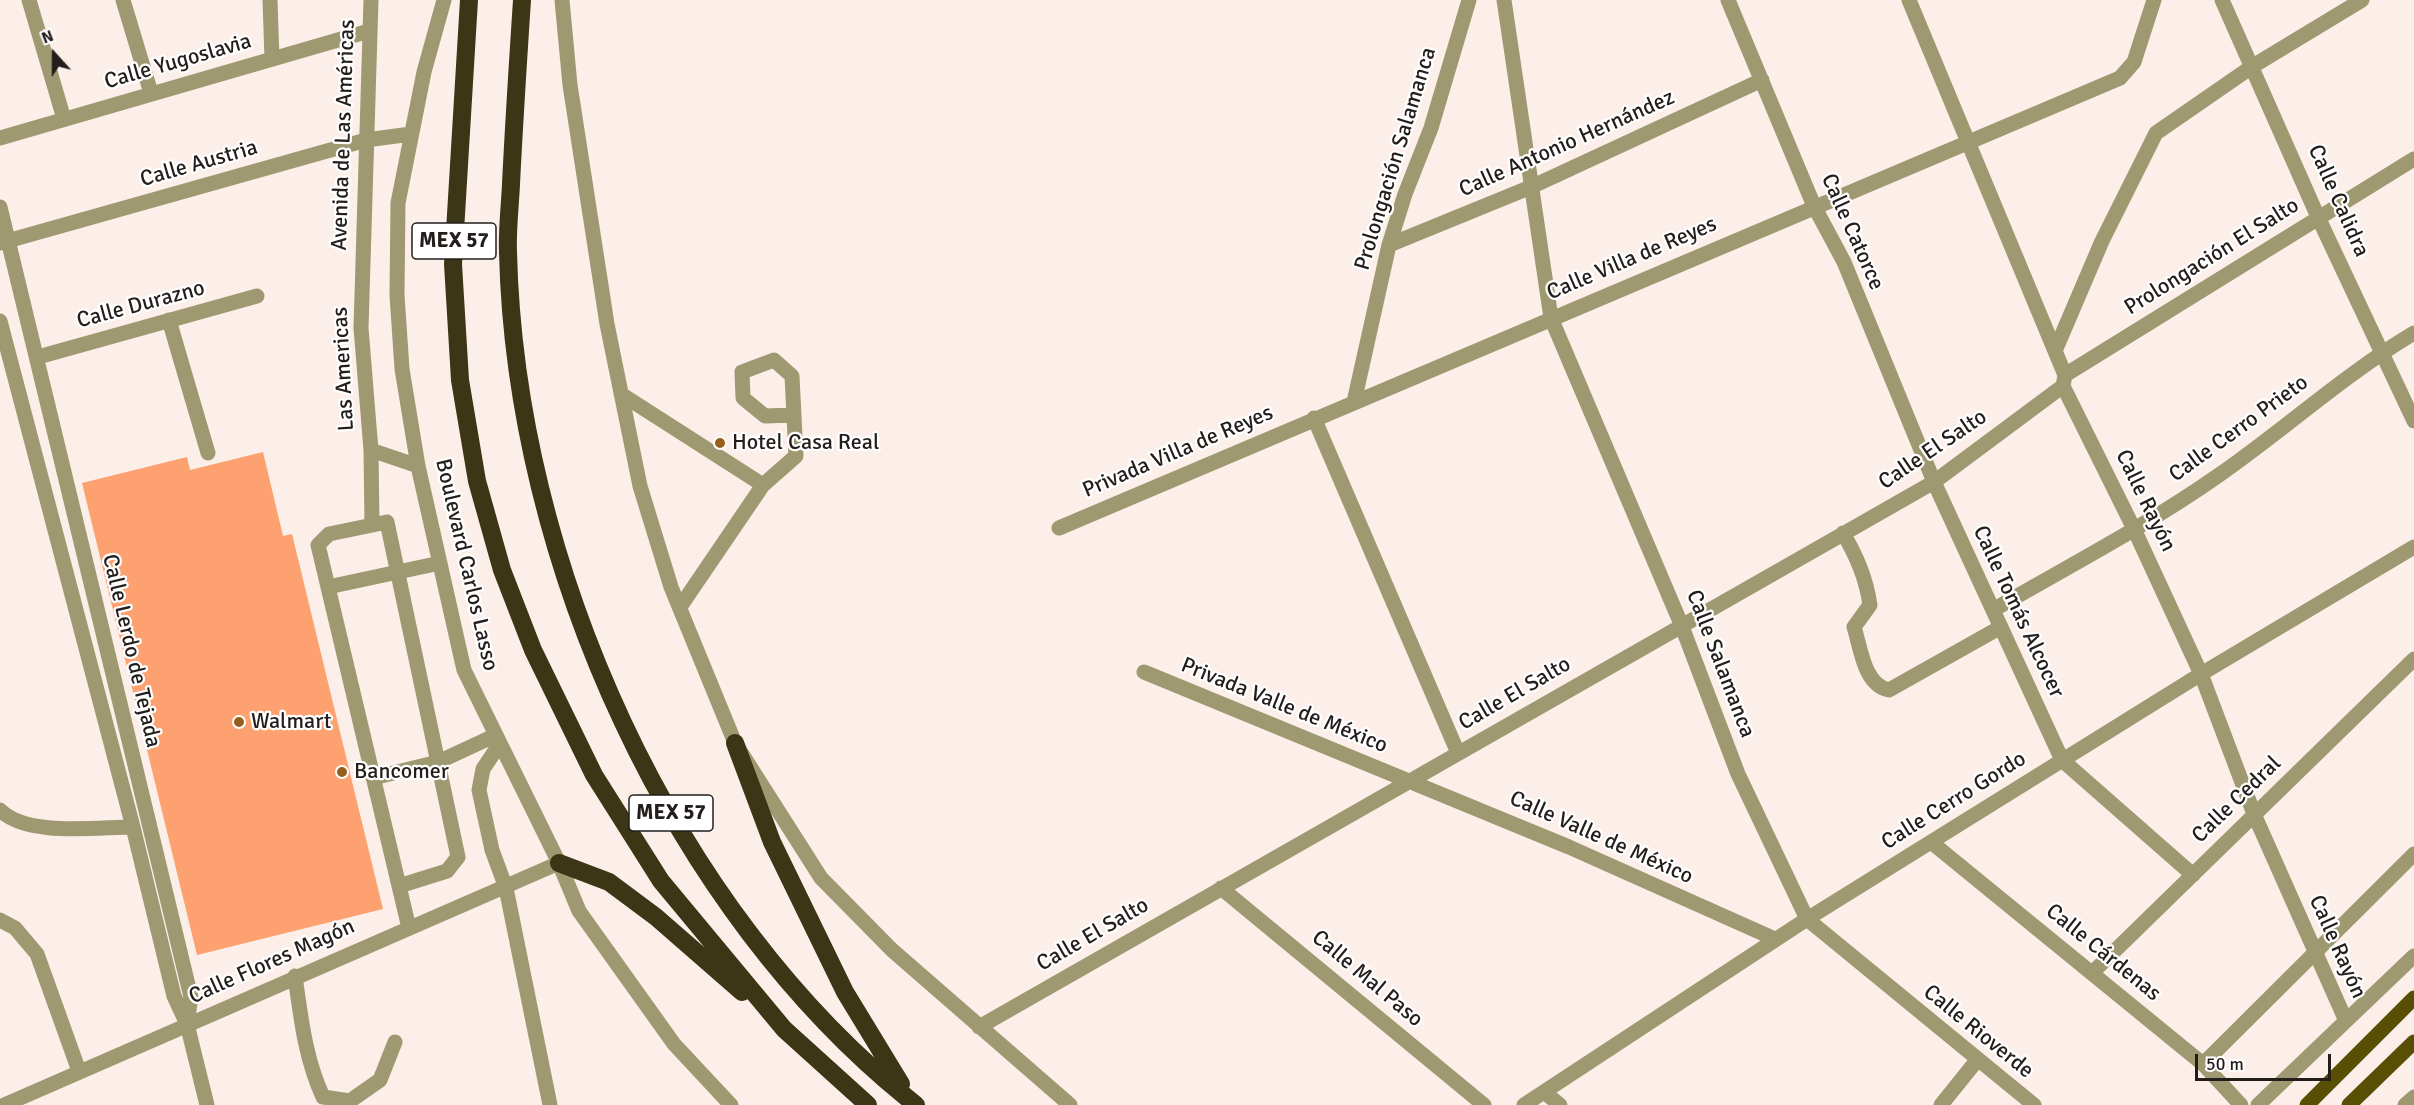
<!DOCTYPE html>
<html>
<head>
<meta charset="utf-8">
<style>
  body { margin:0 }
  #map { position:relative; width:2414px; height:1105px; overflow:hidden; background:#fcefe9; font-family:Signika,sans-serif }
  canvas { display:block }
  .north { position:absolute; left:24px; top:24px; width:60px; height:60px; -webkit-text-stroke:4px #fff; paint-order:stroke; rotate:339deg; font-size:16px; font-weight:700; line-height:24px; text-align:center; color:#231e1c }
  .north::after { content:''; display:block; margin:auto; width:21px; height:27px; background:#231e1c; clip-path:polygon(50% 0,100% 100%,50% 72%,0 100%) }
  .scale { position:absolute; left:2195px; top:1054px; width:136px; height:27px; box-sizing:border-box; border:3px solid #231e1c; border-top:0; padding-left:8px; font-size:18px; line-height:21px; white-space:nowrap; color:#231e1c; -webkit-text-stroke:4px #fff; paint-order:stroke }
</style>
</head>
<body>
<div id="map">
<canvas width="2414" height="1105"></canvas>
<div class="north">N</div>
<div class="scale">50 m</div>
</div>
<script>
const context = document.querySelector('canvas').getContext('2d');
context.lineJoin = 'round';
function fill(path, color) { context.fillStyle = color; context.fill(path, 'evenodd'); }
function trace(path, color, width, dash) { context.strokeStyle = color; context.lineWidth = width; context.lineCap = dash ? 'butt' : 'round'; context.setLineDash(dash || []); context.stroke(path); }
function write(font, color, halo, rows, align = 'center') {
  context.font = font + ' Signika,sans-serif'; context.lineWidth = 4.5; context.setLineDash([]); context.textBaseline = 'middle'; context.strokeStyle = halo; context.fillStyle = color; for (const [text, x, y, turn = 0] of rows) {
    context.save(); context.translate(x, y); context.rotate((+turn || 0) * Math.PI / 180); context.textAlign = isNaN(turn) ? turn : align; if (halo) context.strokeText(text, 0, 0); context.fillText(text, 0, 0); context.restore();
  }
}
fill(new Path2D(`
  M263 452 283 536 292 534 383 909 197 955 82 483 187 457 190 470Z`), '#fca16f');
trace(new Path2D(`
  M29 0 64 119
  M123 0 151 93
  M270 0 272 59
  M371 0 361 328 371 450 418 466
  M444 0 424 72 398 203 397 295 402 369 418 466 464 670 559 863 579 911 674 1044 731 1105
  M562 0 570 85 607 324 640 486 671 587 735 743 821 878 892 950 1070 1105
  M1504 0 1551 318 1681 624 1738 774 1807 919 2034 1105
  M1728 0 1814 206 1844 262 1934 482 2062 760 2193 875
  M1909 0 2065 375 2063 386 2134 529 2201 674 2254 814 2346 1021
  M2222 0 2318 217 2414 421
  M0 138 369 31
  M0 207 191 997 187 1024 207 1105
  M0 243 366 140 411 134
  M1389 245 1531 187 1762 80
  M169 320 208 453
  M0 321 133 827 174 996 187 1024
  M2055 351 2102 241 2156 133 2253 66 2362 0
  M38 357 257 296
  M2065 375 2414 159
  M621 394 763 485 680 607
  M1354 402 1389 245 1405 194 1431 128 1469 0
  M1314 418 1458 753
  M371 450 372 525
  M763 485 796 456 792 376 774 360 742 372 743 398 765 416 794 415
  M1059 528 2120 78 2134 62 2154 0
  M1843 533C1857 557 1866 578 1870 605L1854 627C1861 649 1864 685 1889 690L2001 627
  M328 587 440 563
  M1993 610C2069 566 2148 525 2219 475 2285 429 2345 374 2414 333
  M1144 672 1569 847 1775 939
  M499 745 483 769 479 790 492 850 506 888 550 1105
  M373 778 438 762 494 736
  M0 810C27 837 96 827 133 827
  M1931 842 2203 1064 2241 1105
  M399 886 447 871 458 857 387 522 329 534 318 545 409 928
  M1221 888 1484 1105
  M0 920 15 928 37 954 79 1071
  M2092 973 2414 659
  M295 976C301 1018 305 1058 323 1097L350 1101 380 1080 395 1042
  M979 1027 1934 482 2063 386
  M2203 1064 2414 854
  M1544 1092 1560 1105
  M4 1105 559 863
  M1524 1105 1807 919 2201 674 2414 547
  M1941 1105 1978 1059
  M2258 1105 2414 956
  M2405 1105 2414 1097`), '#9e9970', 15);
trace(new Path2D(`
  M2307 1105 2414 998
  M2349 1105 2414 1042`), '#584f05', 15);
trace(new Path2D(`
  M469 0 453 264 460 380 477 481 502 570 533 650 594 775 661 881 784 1029 868 1105
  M522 0C518 61 514 123 511 184 510 207 507 230 508 252 515 561 671 912 916 1105
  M735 743 772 842 845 992 901 1084
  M559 863 609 882 656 917 742 992`), '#3b3615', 18);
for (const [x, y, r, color] of [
  [720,443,6,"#985e1d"],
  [239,722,6,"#985e1d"],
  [342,772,6,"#985e1d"]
]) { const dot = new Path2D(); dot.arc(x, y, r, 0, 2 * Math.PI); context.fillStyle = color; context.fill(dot); trace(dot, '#fff', 2); }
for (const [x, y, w] of [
  [454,241,84],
  [671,813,84]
]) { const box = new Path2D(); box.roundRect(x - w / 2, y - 18, w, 36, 4.5); context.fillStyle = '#fff'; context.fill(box); trace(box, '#231e1c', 1.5); }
write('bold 21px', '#231e1c', null, [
  ["MEX 57",454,241],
  ["MEX 57",671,813]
]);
write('22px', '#231e1c', '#fff', [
  ["Calle Yugoslavia",178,62,-16],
  ["Avenida de Las Américas",344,135,-88],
  ["Calle Antonio Hernández",1567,144,-24],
  ["Prolongación Salamanca",1396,159,-73],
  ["Calle Austria",199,164,-16],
  ["Calle Calidra",2338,201,66],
  ["Calle Catorce",1852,232,66],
  ["Prolongación El Salto",2212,257,-32],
  ["Calle Villa de Reyes",1632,259,-23],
  ["Calle Durazno",141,305,-15],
  ["Las Americas",344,369,-93],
  ["Calle Cerro Prieto",2239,429,-36],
  ["Calle El Salto",1933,450,-34],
  ["Privada Villa de Reyes",1178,452,-23],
  ["Calle Rayón",2145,501,64],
  ["Boulevard Carlos Lasso",466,565,77],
  ["Calle Tomás Alcocer",2018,612,65],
  ["Calle Lerdo de Tejada",131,651,77],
  ["Calle Salamanca",1720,664,69],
  ["Calle El Salto",1515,694,-30],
  ["Privada Valle de México",1284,706,22],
  ["Calle Cedral",2237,800,-44],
  ["Calle Cerro Gordo",1954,801,-32],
  ["Calle Valle de México",1601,838,24],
  ["Calle El Salto",1093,935,-30],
  ["Calle Rayón",2337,947,66],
  ["Calle Cárdenas",2103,953,39],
  ["Calle Flores Magón",272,962,-24],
  ["Calle Mal Paso",1367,979,40],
  ["Calle Rioverde",1978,1032,39]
]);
write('22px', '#231e1c', '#fff', [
  ["Hotel Casa Real",732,443],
  ["Walmart",251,722],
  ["Bancomer",354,772]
], 'left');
</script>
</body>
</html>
